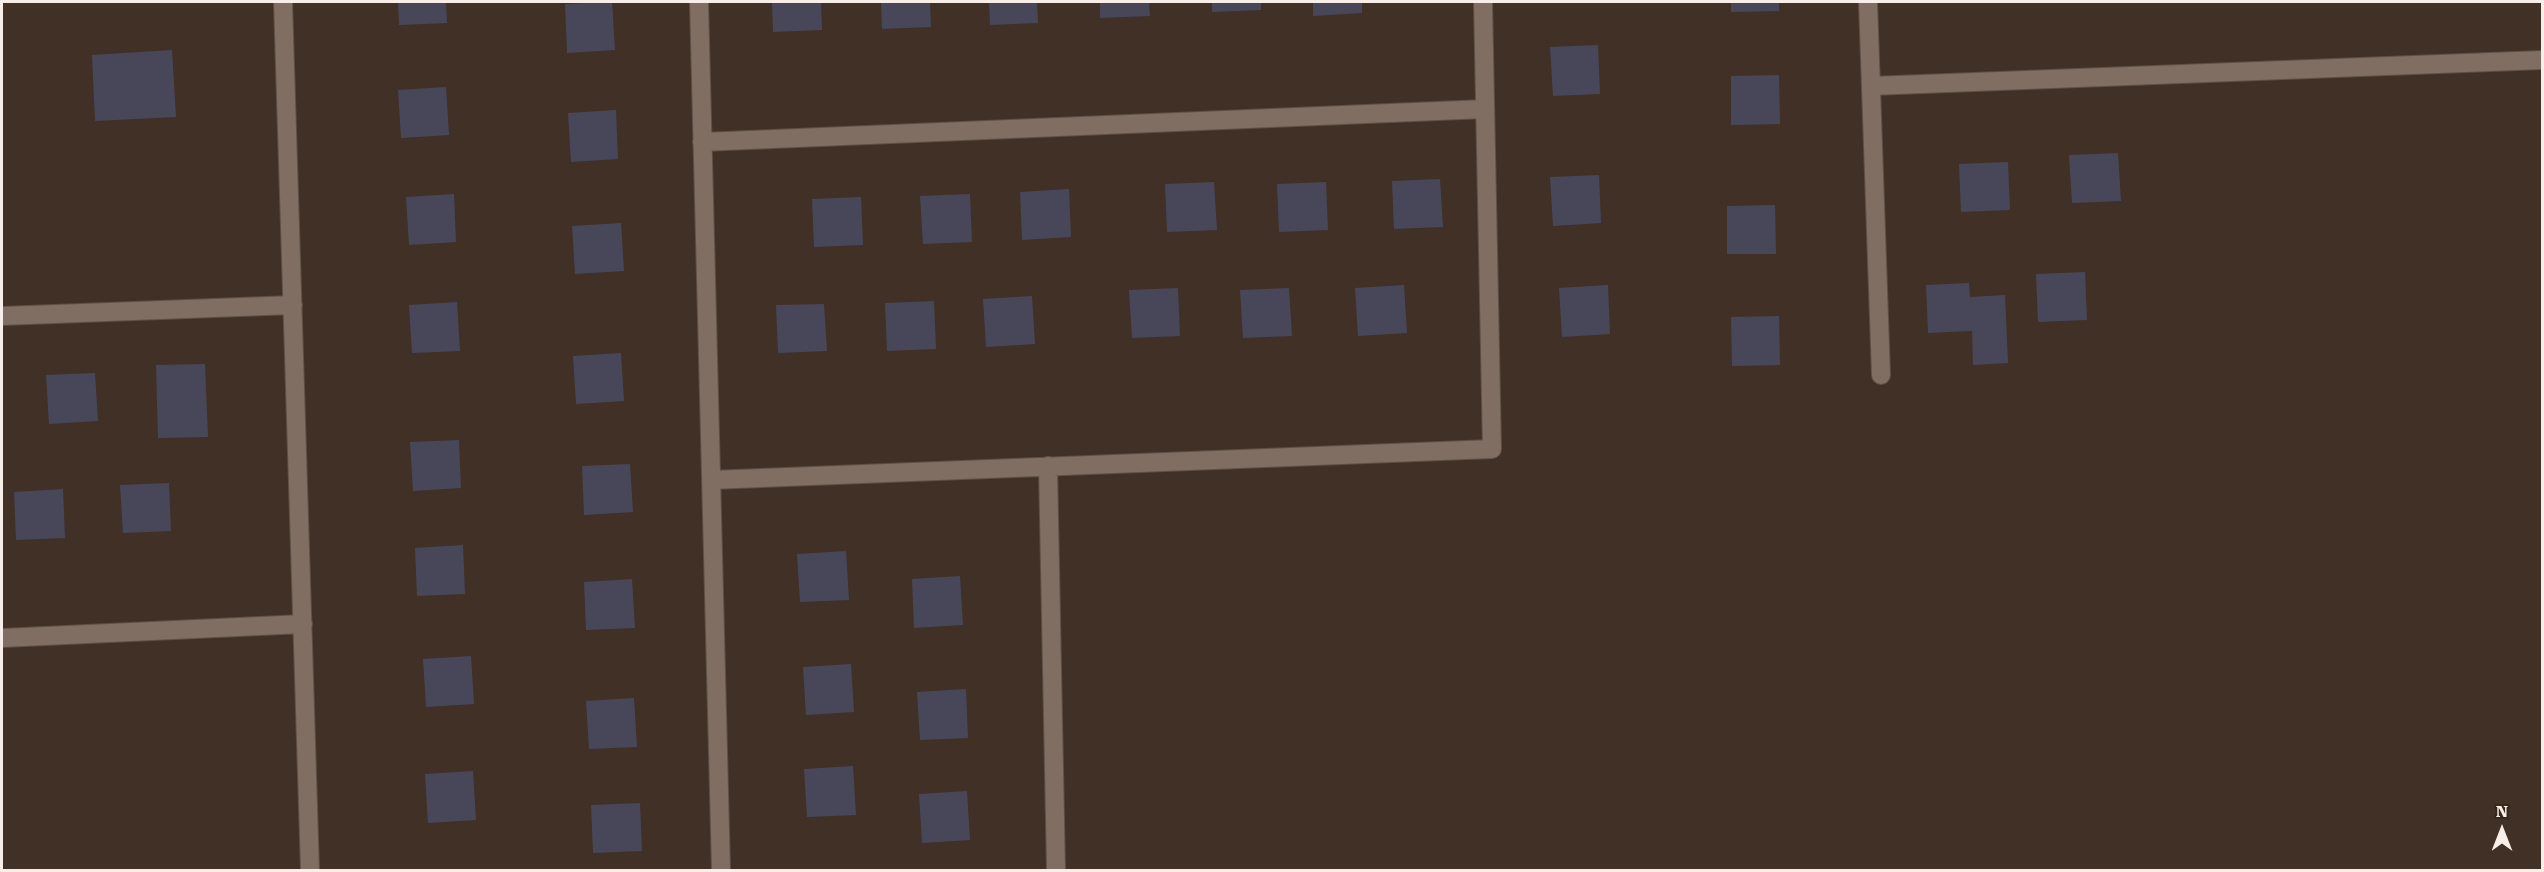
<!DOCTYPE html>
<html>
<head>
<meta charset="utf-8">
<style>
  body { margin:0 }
  #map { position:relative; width:2544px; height:872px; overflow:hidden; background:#413026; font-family:"Roboto Serif",serif }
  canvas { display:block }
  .frame { position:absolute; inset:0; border:3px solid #f9eee7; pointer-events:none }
  .north { position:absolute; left:2472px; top:800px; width:60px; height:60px; -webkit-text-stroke:4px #36261c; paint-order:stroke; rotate:0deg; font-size:16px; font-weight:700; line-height:24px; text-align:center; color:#f9eee7 }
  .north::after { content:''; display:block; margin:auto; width:21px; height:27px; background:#f9eee7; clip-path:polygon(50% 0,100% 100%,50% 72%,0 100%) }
</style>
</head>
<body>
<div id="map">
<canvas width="2544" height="872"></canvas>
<div class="frame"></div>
<div class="north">N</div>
</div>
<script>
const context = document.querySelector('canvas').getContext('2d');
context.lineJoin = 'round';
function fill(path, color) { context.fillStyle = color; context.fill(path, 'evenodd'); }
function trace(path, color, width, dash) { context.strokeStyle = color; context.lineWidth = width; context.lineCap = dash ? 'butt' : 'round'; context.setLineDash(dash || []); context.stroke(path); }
fill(new Path2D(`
  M398 2H446L447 23 399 25Z
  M612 2 615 50 567 53 565 4Z
  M772 2H821L822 30 773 32Z
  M881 2H930L931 27 882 29Z
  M989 2H1037L1038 23 990 25Z
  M1100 2H1149L1150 16 1100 18Z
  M1212 2H1261V10L1212 12Z
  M1313 2H1362V13L1313 16Z
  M1731 2H1779V11L1731 12Z
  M1598 45 1600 94 1553 96 1550 47Z
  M172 50 176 117 95 121 92 55Z
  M1779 75 1780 124 1731 125V76Z
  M446 87 449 135 401 138 398 90Z
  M616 110 618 159 571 162 568 113Z
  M2118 153 2121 201 2072 203 2069 155Z
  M2008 162 2010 210 1961 212 1959 164Z
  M1599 175 1601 223 1553 226 1550 177Z
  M1440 179 1443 227 1394 229 1392 181Z
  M1214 182 1217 230 1167 232 1165 184Z
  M1326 182 1328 230 1279 232 1277 184Z
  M1069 189 1071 237 1022 240 1020 192Z
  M454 194 456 242 409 245 406 197Z
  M970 194 972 242 923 244 920 196Z
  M861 197 863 245 814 247 812 199Z
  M1775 205 1776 254H1727V206Z
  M621 223 624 271 575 274 572 226Z
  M2085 272 2087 320 2038 322 2036 274Z
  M1969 283 1970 297 2005 295 2008 363 1973 365 1972 331 1928 333 1926 285Z
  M1404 285 1407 333 1358 336 1355 288Z
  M1608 285 1610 334 1562 337 1559 288Z
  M1178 288 1180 336 1132 338 1129 290Z
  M1289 288 1292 336 1243 338 1240 290Z
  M1032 296 1035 344 986 347 983 299Z
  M934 301 936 349 887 351 885 303Z
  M457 302 460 351 412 353 409 305Z
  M824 304 827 351 778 353 776 305Z
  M1779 316 1780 365 1732 366 1731 317Z
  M621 353 624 401 576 404 573 356Z
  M205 364 208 437 158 438 156 365Z
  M95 373 98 421 49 424 46 375Z
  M459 440 461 488 413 491 410 442Z
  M630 464 633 512 584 515 582 466Z
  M169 483 171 531 123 533 120 485Z
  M63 489 65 538 16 540 14 492Z
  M463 545 465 594 417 596 415 548Z
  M846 551 849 600 800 602 797 554Z
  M960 576 963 625 914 628 912 579Z
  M632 579 635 628 586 630 584 582Z
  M471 656 474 704 426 707 423 659Z
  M851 664 854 712 806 715 803 667Z
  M966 689 968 738 920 740 917 692Z
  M634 698 637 747 589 749 586 701Z
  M853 766 856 815 807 817 804 769Z
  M473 771 476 820 428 823 425 774Z
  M967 791 970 840 922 843 919 794Z
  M640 803 642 851 593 853 591 805Z`), '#484759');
const minor = new Path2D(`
  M283 2 310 870
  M699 2 721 870
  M1868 2 1881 375
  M1871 86 2542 60
  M702 142 1485 109
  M2 316 293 305
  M1048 466 1056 870
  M711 480 1492 449 1483 2
  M2 638 303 624`);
trace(minor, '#5e5046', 20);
trace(minor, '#816e62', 18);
</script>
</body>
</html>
